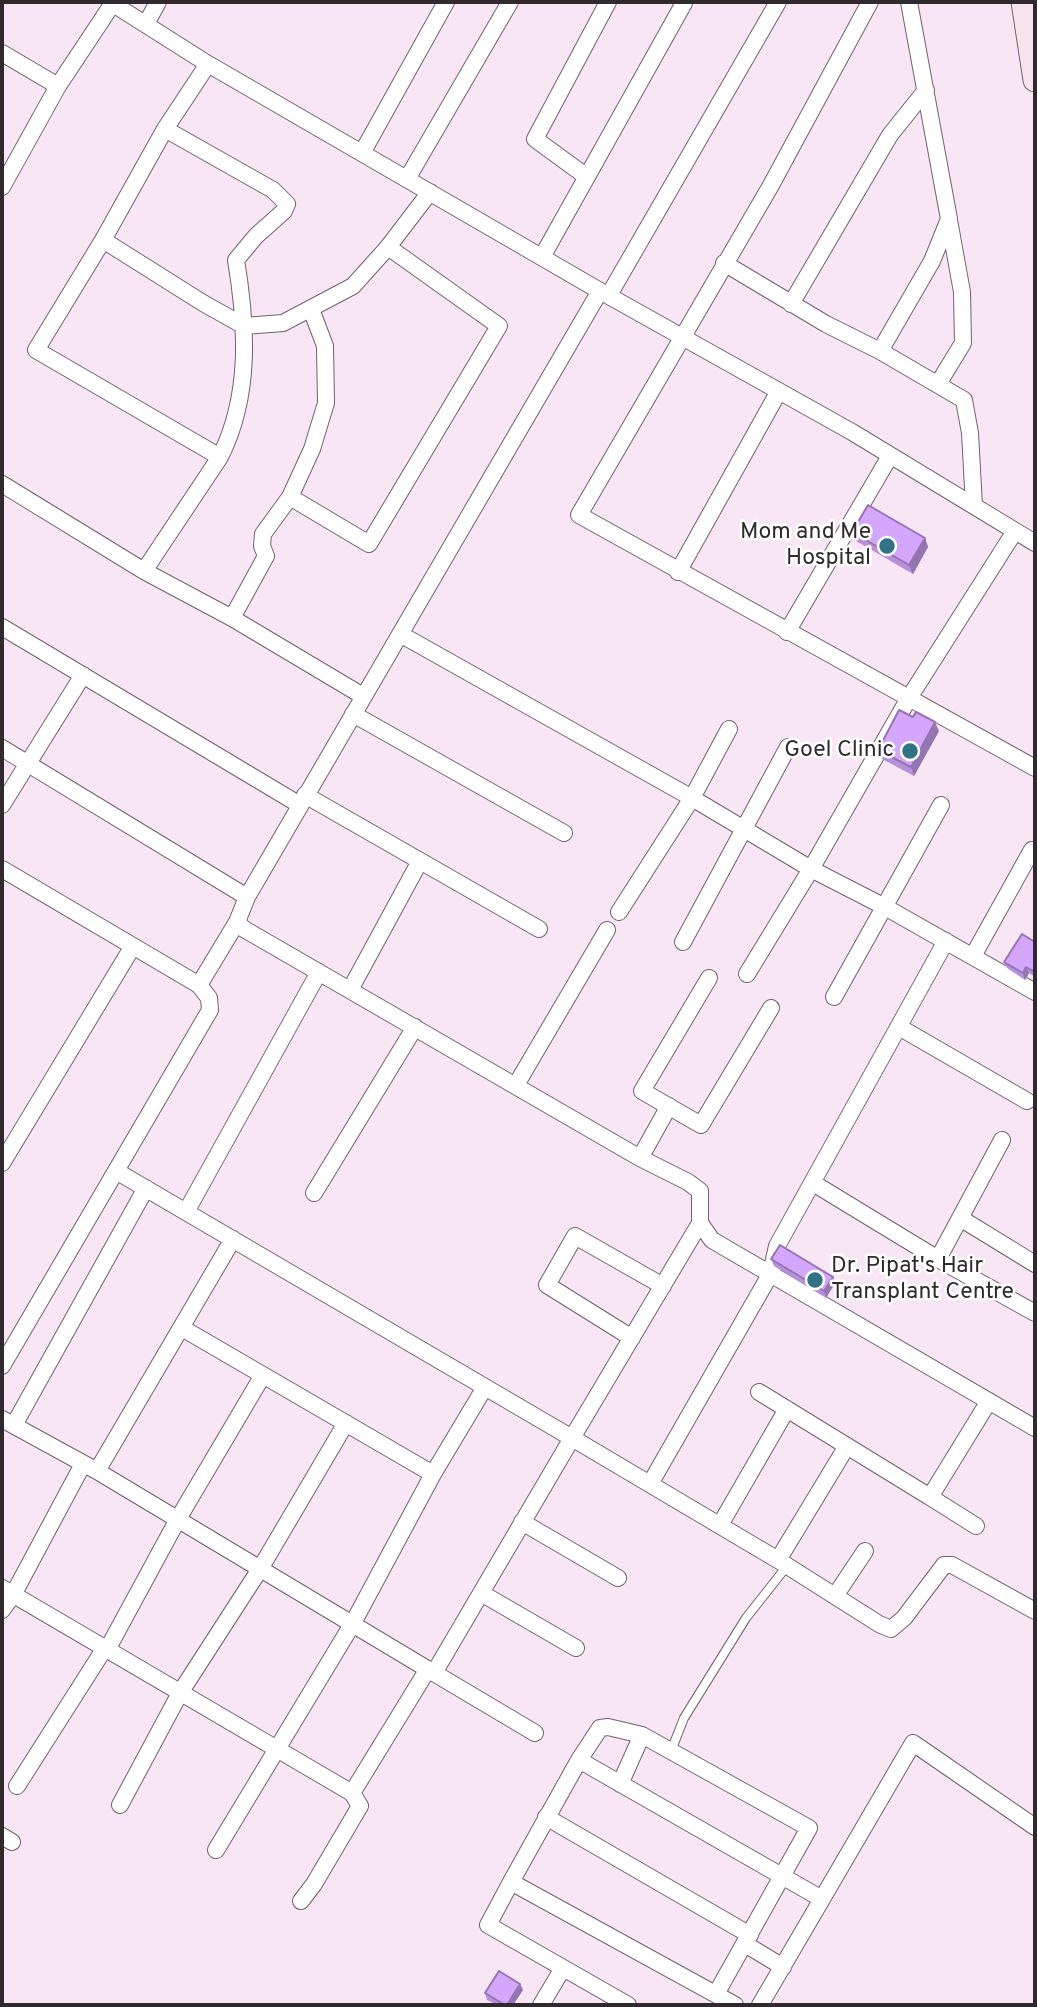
<!DOCTYPE html>
<html>
<head>
<meta charset="utf-8">
<style>
  body { margin:0 }
  #map { position:relative; width:1037px; height:2007px; overflow:hidden; background:#f8e6f5; font-family:Overpass,sans-serif }
  canvas { display:block }
  .frame { position:absolute; inset:0; border:4px solid #302a2f; pointer-events:none }
</style>
</head>
<body>
<div id="map">
<canvas width="1037" height="2007"></canvas>
<div class="frame"></div>
</div>
<script>
const context = document.querySelector('canvas').getContext('2d');
context.lineJoin = 'round';
function trace(path, color, width, dash) { context.strokeStyle = color; context.lineWidth = width; context.lineCap = dash ? 'butt' : 'round'; context.setLineDash(dash || []); context.stroke(path); }
function fill(path, color) { context.fillStyle = color; context.fill(path, 'evenodd'); }
function write(font, color, halo, rows, align = 'center') {
  context.font = font + ' Overpass,sans-serif'; context.lineWidth = 5; context.setLineDash([]); context.textBaseline = 'middle'; context.strokeStyle = halo; context.fillStyle = color; for (const [text, x, y, turn = 0] of rows) {
    context.save(); context.translate(x, y); context.rotate((+turn || 0) * Math.PI / 180); context.textAlign = isNaN(turn) ? turn : align; if (halo) context.strokeText(text, 0, 0); context.fillText(text, 0, 0); context.restore();
  }
}
const lane = new Path2D(`
  M671 1751 684 1718 746 1618 787 1566`);
const street = new Path2D(`
  M110 2 208 64 600 291
  M870 2 770 187 579 515 1035 768
  M146 24 158 2
  M2 53 58 86
  M165 129 208 64
  M362 153 446 2
  M587 177 535 139 608 2
  M407 179 510 2
  M2 187 58 86 113 3
  M103 240 165 129 273 190 287 204 284 211 256 236 236 260C247 326 251 396 220 457L36 350 103 240 203 303 244 326 283 323 353 286 388 247 430 192
  M542 257 684 3 681 2
  M724 263 826 324 880 351 964 400 970 433 974 506
  M609 295 778 2
  M791 304 890 135 926 90
  M311 309 325 346 326 403 312 449 290 497 369 544 499 326 388 247
  M880 351 932 261 949 219 909 2
  M938 384 963 343 962 292 949 220
  M2 484 144 571 232 618 363 696
  M1035 543 852 432 600 291 247 897 237 922 244 929 640 1158 688 1182 700 1191V1223L712 1240 1035 1428
  M144 571 220 457
  M678 572 779 391
  M232 618 266 556 262 546 263 534 290 497
  M2 627 300 805
  M787 632 890 456
  M400 634 692 798 811 869 885 907 1035 992
  M353 714 564 833
  M2 748 247 897
  M305 795 539 929
  M2 805 83 675
  M2 869 199 985 237 922
  M619 912 692 798 729 729
  M683 942 788 747
  M973 956 1032 850
  M747 974 811 869 909 698 1015 531
  M709 978 642 1091 701 1125 771 1008
  M350 990 420 861
  M834 997 941 805
  M899 1027 1027 1101
  M516 1085 607 930
  M640 1158 669 1106
  M2 1163 133 946
  M116 1171 572 1438 700 1223
  M813 1183 938 1259 1035 1313
  M314 1193 415 1027
  M186 1212 319 972
  M960 1218 1035 1264
  M938 1259 1002 1140
  M182 1328 433 1474
  M632 1338 547 1285 575 1236 663 1286
  M2 1366 210 1010 209 998 199 985
  M759 1392 930 1497 989 1401
  M2 1419 97 1471 434 1673 572 1438 778 1560 879 1624 891 1629 904 1618 944 1565H952L1035 1611
  M14 1425 146 1188
  M97 1471 233 1239
  M650 1484 771 1273 777 1246 946 941
  M930 1497 976 1526
  M522 1522 618 1578
  M720 1525 787 1409
  M778 1560 847 1446
  M2 1588 352 1793 428 1669
  M481 1593 576 1648
  M835 1596 865 1551
  M2 1610 13 1595 83 1464
  M434 1673 535 1733
  M579 1760 600 1728 608 1727 642 1735
  M620 1784 642 1735 809 1828 716 1994
  M17 1786 101 1654 107 1650 178 1519 263 1375
  M120 1805 180 1693 260 1569 346 1423
  M546 1817 750 1935
  M2 1836 12 1842
  M216 1850 353 1623 433 1474 485 1387
  M511 1882 488 1925 628 2005
  M822 1899 913 1743 1035 1827
  M301 1901 314 1884 360 1806 352 1793
  M745 1944 783 1967
  M541 2005 563 1968
  M735 2005 511 1882 579 1760 822 1899 760 2005`);
const secondary = new Path2D(`
  M1023 2 1035 80`);
trace(lane, '#71626f', 10);
trace(street, '#71626f', 18);
trace(secondary, '#71626f', 25);
trace(lane, '#fff', 8);
trace(street, '#fff', 16);
trace(secondary, '#f8e2eb', 23);
fill(new Path2D(`
  M852 532 925 538 928 547 913 574 856 541Z
  M939 731 914 776 882 759 878 750Z
  M1035 942V977L1029 973 1025 980 1007 968 1004 962Z
  M771 1259 833 1277 835 1283 826 1298 774 1266Z
  M520 1984 523 1990 513 2005H497L487 2000 485 1993Z`), '#b690da');
fill(new Path2D(`
  M925 538 928 547 913 574 909 565Z
  M935 722 939 731 914 776 911 767Z
  M1026 967 1029 973 1025 980 1023 973Z
  M833 1277 835 1283 826 1298 824 1291Z
  M520 1984 523 1990 513 2005H507Z`), '#9475b1');
const building = new Path2D(`
  M868 505 925 538 909 565 852 532Z
  M899 710 913 717 916 712 935 722 911 767 878 750Z
  M1022 934 1035 942V968L1033 971 1026 967 1023 973 1004 962Z
  M780 1245 833 1277 824 1291 771 1259Z
  M499 1971 520 1984 507 2005H505L485 1993Z`);
fill(building, '#d4a7fd');
trace(building, '#9475b1', 2);
for (const [x, y, r, color] of [
  [887,546,9,"#307384"],
  [910,751,9,"#307384"],
  [815,1280,9,"#307384"]
]) { const dot = new Path2D(); dot.arc(x, y, r, 0, 2 * Math.PI); context.fillStyle = color; context.fill(dot); trace(dot, '#fff', 2.5); }
write('23px', '#302a2f', '#fff', [
  ["Mom and Me",871,533],
  ["Hospital",871,559],
  ["Goel Clinic",894,751],
  ["Dr. Pipat's Hair",831,1267,"left"],
  ["Transplant Centre",831,1293,"left"]
], 'right');
</script>
</body>
</html>
